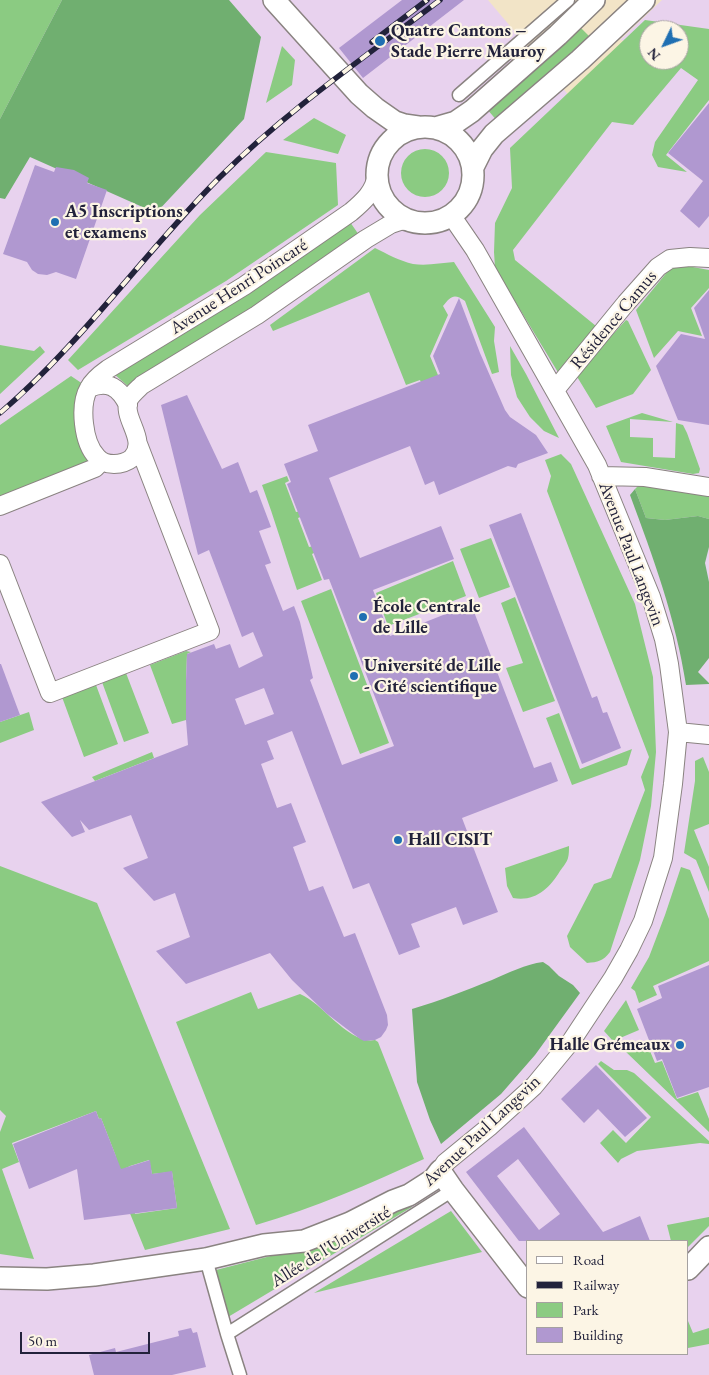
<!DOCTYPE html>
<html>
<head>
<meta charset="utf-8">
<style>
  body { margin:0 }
  #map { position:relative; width:709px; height:1375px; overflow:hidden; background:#f2e4c7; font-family:"EB Garamond",serif }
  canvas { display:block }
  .legend { position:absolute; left:526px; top:1240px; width:162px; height:115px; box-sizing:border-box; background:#fcf5e5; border:1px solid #a5a1a1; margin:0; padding:6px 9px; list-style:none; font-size:15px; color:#22223b }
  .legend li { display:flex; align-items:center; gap:10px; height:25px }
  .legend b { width:25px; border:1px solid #a5a1a1 }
  .north { position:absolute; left:639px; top:20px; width:50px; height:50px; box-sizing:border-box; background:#fcf5e5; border:1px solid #a5a1a1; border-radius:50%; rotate:228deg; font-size:14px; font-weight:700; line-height:20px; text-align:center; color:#22223b }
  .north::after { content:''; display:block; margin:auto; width:18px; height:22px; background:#1f6fb2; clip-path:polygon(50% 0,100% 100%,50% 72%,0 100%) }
  .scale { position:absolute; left:20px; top:1332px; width:130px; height:22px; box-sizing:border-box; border:2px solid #22223b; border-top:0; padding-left:6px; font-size:15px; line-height:18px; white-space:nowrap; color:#22223b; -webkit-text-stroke:4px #fcf5e5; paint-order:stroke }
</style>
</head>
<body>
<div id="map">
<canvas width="709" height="1375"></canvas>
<ul class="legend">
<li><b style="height:6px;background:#fff"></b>Road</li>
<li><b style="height:6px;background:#22223b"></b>Railway</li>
<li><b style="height:14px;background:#8bcb82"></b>Park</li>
<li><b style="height:14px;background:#b098d0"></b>Building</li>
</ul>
<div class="north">N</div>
<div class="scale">50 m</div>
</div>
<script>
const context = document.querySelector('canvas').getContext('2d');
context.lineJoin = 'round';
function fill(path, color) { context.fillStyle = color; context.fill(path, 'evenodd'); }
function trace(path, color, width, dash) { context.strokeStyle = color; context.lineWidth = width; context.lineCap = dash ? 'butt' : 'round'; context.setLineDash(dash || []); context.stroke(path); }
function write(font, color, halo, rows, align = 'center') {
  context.font = font + ' "EB Garamond",serif'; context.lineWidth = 4.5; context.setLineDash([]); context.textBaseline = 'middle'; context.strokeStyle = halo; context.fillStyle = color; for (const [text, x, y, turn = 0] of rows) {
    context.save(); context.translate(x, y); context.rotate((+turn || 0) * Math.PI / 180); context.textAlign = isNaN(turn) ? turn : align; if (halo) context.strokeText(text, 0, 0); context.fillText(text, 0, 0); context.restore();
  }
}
fill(new Path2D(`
  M0 0H488L582 111 649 60H679V30H649V45L620 40 662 0H709V1375H0ZM528 1241H688V1354H528Z`), '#e8d2ee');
fill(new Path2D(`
  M0 0H62L0 119Z
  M645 20 709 29V100L666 155 687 172 658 167 652 155 655 142 698 80 681 68 633 125 612 122 513 250 515 260 596 326 559 374 495 268 494 252 495 223 512 188 510 148ZM649 30H679V60H649Z
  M579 26 593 40 499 123 486 108Z
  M282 46 295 60 292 85 266 103Z
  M314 118 346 135 338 154 283 140Z
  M401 173a24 24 0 1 1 48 0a24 24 0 1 1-48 0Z
  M266 152 336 163 338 205 226 281 78 370 68 360 200 215Z
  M350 222 359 235 239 318 129 387 114 374Z
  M375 248C387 254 400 261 413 264 427 266 441 263 454 262L495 327 494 341 499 372 492 374 465 301C454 293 451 296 443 306L448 315 430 356 453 411 442 436 420 380 406 385 369 292 273 331 270 325Z
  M682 265 709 270V288L691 308 702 336 678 331 654 358 636 310 668 271 674 266Z
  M626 320 628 321 651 370 633 394 596 408 576 375Z
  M0 345 34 351 40 346 45 352 0 394Z
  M510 346 526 374 559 438 544 431 530 417 517 397 511 375Z
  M71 376 89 388 85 397 97 457 0 506V425Z
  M642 413 673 422 630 419V437L653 438V457L675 458 676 423 683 425 687 433 700 469 699 473 693 474 621 462 606 426Z
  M561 454 571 464 635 604 653 677 656 752 651 806 640 860 610 952C603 961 598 962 587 963L570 947 567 936 594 884 611 878 645 790 641 777 649 757 547 491 551 476 545 460Z
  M287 476 289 481 285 483 296 512 301 511 303 516 298 518 309 547 314 546 316 552 312 554 322 580 297 590C285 555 275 520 262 485Z
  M647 484 709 495V519L698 516 665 520 646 518 635 489 639 485Z
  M491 538 510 587 479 598 460 549Z
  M453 561 466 596 388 626 376 593Z
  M331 589 389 743 360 754 301 601Z
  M515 597 555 701 523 712 506 668 523 663 501 603Z
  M186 651 191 652 187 654 186 681V720L172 724 150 665Z
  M126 673 149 733 124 742 102 682Z
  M96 685 118 744 84 757 62 697Z
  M29 712 34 730 0 743V722Z
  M559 713 580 769 632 749 627 765 572 785 546 718Z
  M152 752 154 758 95 781 92 777Z
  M703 757 709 772V824L694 830 709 867V892L696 860 684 853 695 781V761Z
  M569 846C569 850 569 854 568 858 567 862 563 867 560 871 549 889 535 902 513 898L507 886 505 868Z
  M0 866 97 903 230 1229 145 1250 129 1211 134 1210 135 1214 177 1208 172 1172 152 1174 149 1160 130 1166 120 1171 115 1154 101 1118 99 1119 96 1111 12 1143 19 1162 2 1169 34 1259 0 1254V1132L6 1116 0 1110Z
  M681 867 690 870 709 919V961L653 986 657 995 639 1003 635 991 631 988 649 957 665 915Z
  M251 992 258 1009 300 994C323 1003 349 1045 375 1040L378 1042 424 1159C369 1184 315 1208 256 1225L176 1022Z
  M626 1000 639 1030 613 1041 604 1031Z
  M645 1043 647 1044 655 1063 662 1061 677 1099 698 1092 709 1119V1132L625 1051Z
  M601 1061 614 1070H627L634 1073 709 1141V1144L700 1143 637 1151 621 1159 618 1163 600 1143 613 1130 626 1143 651 1117 598 1064Z
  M408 1202 412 1207 228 1317 216 1270 302 1248Z
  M451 1211 482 1252 314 1293Z
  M709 1217V1226L688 1247V1241H671L667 1225Z
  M688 1321 693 1333 709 1328V1344L688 1348Z`), '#8bcb82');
fill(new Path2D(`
  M62 0H229L261 37 244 119 156 213 30 157 5 199 0 198V119Z
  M635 489 646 518 665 520 698 516 709 519V547L705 563 709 582V658L698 672 709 683V684L686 685C676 619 653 557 630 495Z
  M543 962 549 966 559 976 573 985 580 993 535 1055 501 1094 441 1144 430 1120 417 1082 412 1009C440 1001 466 990 492 980 508 973 526 964 543 962Z`), '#70af70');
fill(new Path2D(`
  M402 0H464L363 78 339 48Z
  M709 103V216L699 228 680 211 703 181 668 153Z
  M35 165 54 172 56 167 74 170 89 178 87 183 107 190 76 279 56 272 47 275 38 274 32 270 27 262 3 254Z
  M709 290V425L678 420 656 366 681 334 705 339 694 308Z
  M459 298 480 353 505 410 510 417 536 435 548 453 518 464 516 468 508 466 439 495 434 481 425 485 410 446 329 478 360 558 441 526 454 559 373 590 390 636 471 604 534 768 551 762 558 781 462 818 498 912 463 925 456 907 411 924 420 947 399 955 369 883 353 889 292 731 267 741 274 759 261 764 277 808 291 803 306 842 293 847 309 891 323 886 344 937 355 933 387 1015 388 1025 386 1030 381 1037 375 1040 364 1041 360 1039 326 1013 292 980 270 953 186 984 156 951 190 937 175 893 154 901 123 868 148 858 131 815 89 830 80 820 85 832 72 837 41 802 188 745 186 720V681L187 654 214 644 216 649 230 644 239 668 263 656 253 632 242 637 209 550 198 555 161 405 187 395 222 469 238 462 250 493 257 490 271 527 259 531 271 563 265 565 283 611 294 606 300 622 313 678 310 680 342 765 394 746 329 579 324 580 287 484 291 482 284 464 318 451 308 425 440 374 433 356ZM264 688 274 714 245 725 235 699Z
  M521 513 592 698 597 696 603 713 607 712 621 748 582 764 489 525Z
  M0 664H1L20 715 0 722Z
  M709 965V1087L677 1098 662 1059 657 1061 637 1009 662 998 658 986Z
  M596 1065 647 1118 625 1137 598 1109 584 1123 561 1099Z
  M96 1111 99 1119 101 1118 121 1169 150 1160 152 1174 172 1171 177 1208 84 1220 77 1169 29 1189 13 1144Z
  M524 1127 603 1232 640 1216 650 1241H519L466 1172ZM518 1159 560 1214 539 1230 497 1176Z
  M191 1328 193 1333 197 1332 206 1367 172 1375H94L89 1355 115 1348 116 1352 179 1336 178 1331Z`), '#b098d0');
const pedestrian = new Path2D(`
  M459 95 568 0
  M206 1259 227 1334
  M240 1375 227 1334 453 1190`);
const minor = new Path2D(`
  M377 175C374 192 364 201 351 212L244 286 108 369C101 374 93 380 89 388 79 405 83 443 97 457 101 462 108 464 114 464 121 464 127 462 132 458 149 439 121 419 129 399 132 394 138 389 142 385L257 315 366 239 391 224 400 221 410 220
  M89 388C108 380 119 387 128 405
  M555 390 626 303 658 267 670 259 690 257 709 258
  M601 476 645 477 709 487
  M0 506 95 468 98 465 97 457
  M0 564 50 693 210 631 138 444
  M678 732 709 735
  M440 1171 445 1163 489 1127 534 1086 572 1040 613 978 629 950 643 921 663 858 673 784 678 732 669 664 664 639 651 597 597 465 475 250 451 215`);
const tertiary = new Path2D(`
  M274 0 359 94 375 108 395 122 404 125 418 127
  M377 175a48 48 0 1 1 96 0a48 48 0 1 1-96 0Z
  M435 128 456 122 472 111 558 35 594 0
  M473 167 482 149 494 134 580 60 644 0
  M688 1269 709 1247
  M0 1278 47 1279 94 1275 206 1259 264 1245 304 1241 350 1223 393 1201 409 1195 434 1179 440 1171 453 1190 528 1287`);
trace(pedestrian, '#8a8381', 15);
trace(minor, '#8a8381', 20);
trace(tertiary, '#8a8381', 24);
trace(pedestrian, '#fff', 12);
trace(minor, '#fff', 18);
trace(tertiary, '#fff', 21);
const rail = new Path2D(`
  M372 42 427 0
  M0 413C82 343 143 254 219 178 286 111 365 57 440 0`);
trace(rail, '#22223b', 5.5);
trace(rail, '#fcf5e5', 4, [11]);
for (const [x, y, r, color] of [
  [380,41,6,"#1f6fb2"],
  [55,222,5,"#1f6fb2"],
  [363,617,5,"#1f6fb2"],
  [354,676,5,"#1f6fb2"],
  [398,840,5,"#1f6fb2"],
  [680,1045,5,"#1f6fb2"]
]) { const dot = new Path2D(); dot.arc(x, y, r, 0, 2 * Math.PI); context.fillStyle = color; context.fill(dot); trace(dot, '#fcf5e5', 2); }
write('bold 18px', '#22223b', '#fcf5e5', [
  ["Quatre Cantons –",391,31],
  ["Stade Pierre Mauroy",391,52],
  ["A5 Inscriptions",65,212],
  ["et examens",65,233],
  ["École Centrale",373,607],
  ["de Lille",373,628],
  ["Université de Lille",364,666],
  ["‐ Cité scientifique",364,687],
  ["Hall CISIT",408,840],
  ["Halle Grémeaux",670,1045,"right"]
], 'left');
write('18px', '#22223b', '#fcf5e5', [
  ["Avenue Henri Poincaré",239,287,-33],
  ["Résidence Camus",614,320,-50],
  ["Avenue Paul Langevin",631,554,69],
  ["Avenue Paul Langevin",482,1131,-43],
  ["Allée de l'Université",331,1247,-32]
]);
</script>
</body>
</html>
